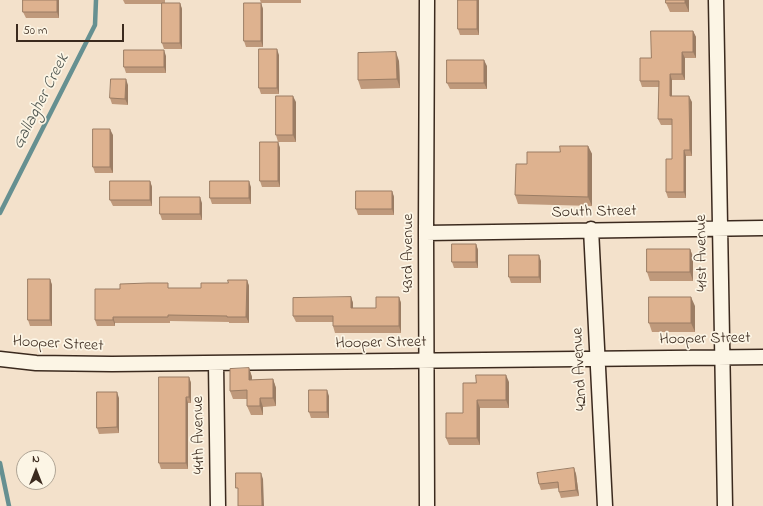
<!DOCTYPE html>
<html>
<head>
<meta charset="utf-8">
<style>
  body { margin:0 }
  #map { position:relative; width:763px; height:506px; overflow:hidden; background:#f3e1cb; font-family:"Indie Flower",sans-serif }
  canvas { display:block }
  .north { position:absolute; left:16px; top:450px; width:40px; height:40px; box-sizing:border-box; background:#fcf5e5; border:1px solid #afa495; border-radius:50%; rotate:0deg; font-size:11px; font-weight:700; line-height:16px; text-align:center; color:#3b2a1e }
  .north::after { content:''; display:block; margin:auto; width:14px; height:18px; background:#3b2a1e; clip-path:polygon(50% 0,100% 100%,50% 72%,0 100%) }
  .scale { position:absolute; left:16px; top:24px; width:108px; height:18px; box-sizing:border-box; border:2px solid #3b2a1e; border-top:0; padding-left:5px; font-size:12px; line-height:14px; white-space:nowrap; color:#3b2a1e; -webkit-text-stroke:3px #fcf5e5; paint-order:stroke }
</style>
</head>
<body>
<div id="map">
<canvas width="763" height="506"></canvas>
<div class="north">N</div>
<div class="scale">50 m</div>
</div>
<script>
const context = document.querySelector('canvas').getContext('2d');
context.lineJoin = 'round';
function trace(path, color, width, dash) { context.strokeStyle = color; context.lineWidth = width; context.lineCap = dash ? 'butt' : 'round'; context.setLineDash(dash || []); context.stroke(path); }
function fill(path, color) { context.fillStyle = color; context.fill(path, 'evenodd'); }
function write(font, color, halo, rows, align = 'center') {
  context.font = font + ' "Indie Flower",sans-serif'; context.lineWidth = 3.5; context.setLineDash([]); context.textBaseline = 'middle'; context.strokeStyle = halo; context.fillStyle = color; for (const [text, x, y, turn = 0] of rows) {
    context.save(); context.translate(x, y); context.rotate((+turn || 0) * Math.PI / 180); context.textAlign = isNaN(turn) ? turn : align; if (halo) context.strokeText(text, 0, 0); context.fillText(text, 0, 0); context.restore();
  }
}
trace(new Path2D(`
  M0 213 95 25 96 0
  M0 463 9 506`), '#669091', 4.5);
const minor = new Path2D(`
  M427 0 426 233 427 506
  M716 0 725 506
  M591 229 605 506
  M426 233 763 228
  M0 359 36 363 112 364 763 357
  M216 363 218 506`);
trace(minor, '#3b2a1e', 17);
trace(minor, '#fcf5e5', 14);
fill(new Path2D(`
  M23 0H59V18H26L23 12Z
  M123 0H165V3H180L182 9V49H164L162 43V4H125Z
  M260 0H301V3H261Z
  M479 0V35H460L458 29Z
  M689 0V12H670L666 3Z
  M261 3 263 9V47H246L244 41Z
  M693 31 696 37V58H685V80H672V96L692 102V156H686V198H668L666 192 672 159V125H661L658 119 659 87H642L640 81 651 58Z
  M279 55V94H261L259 88Z
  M166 56V73H126L124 67Z
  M399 61 400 88 361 89 358 80Z
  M487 66V89H450L447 83Z
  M128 85V105L112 104 110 98Z
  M296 102V142H278L276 135Z
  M113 135V173H95L93 167Z
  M278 142 280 148V187H262L260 181Z
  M588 146 592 154V206L518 204 515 195 527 164 560 152Z
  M150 181 152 187V206H113L110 200Z
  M251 187V204H212L210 198Z
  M392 191 394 197V215H358L356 209Z
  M202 203V220H162L160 214Z
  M476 244 478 250V268H454L452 262Z
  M690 249 693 257V281H650L647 272Z
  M541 261V283H511L509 277Z
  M50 279 52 285V326H30L28 320Z
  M247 280 249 286V323H229V322L170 321V323H115V326H97L95 320 120 289 169 288H201Z
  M351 297 353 303V308H376L399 297 401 303V333H335L333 326V322H296L293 316Z
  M695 306V332H652L649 323Z
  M249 368 252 377V380L273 379 276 388V406L263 407V415H251L247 406V399H233L230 391Z
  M189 377 191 383V403H188V469H161L159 463Z
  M509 382V408H480V445H449L446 438 463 413V383Z
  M329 396V418H311L309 412Z
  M119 398V433L99 434 97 428Z
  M574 468 576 474 579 496 561 498 559 492V488L541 490 539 484Z`), '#bf997b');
fill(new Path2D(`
  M57 0H59V18L57 12Z
  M477 0H479V35L477 29Z
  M685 0H689V12L685 3Z
  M180 3 182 9V49L180 43Z
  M261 3 263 9V47L261 41Z
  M693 31 696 37V58L693 52Z
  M277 49 279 55V94L277 88Z
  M164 50 166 56V73L164 67Z
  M396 52 399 61 400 88 397 79Z
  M682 52 685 58V80L682 74Z
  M484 60 487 66V89L484 83Z
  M670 74 672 80V102L670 96Z
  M126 79 128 85V105L125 99Z
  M293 96 296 102V142L293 135Z
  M689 96 692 102V156L690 150Z
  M110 129 113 135V173L110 167Z
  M278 142 280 148V187L278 181Z
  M588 146 592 154V206L588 197Z
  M684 150 686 156V198L684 192Z
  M150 181 152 187V206L150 200Z
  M249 181 251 187V204L249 198Z
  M392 191 394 197V215L392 209Z
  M200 197 202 203V220L200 214Z
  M476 244 478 250V268L476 262Z
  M690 249 693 257V281L690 272Z
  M539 255 541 261V283L539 277Z
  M50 279 52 285V326L50 320Z
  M247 280 249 286V323L246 317Z
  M351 297 353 303V314L351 308Z
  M399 297 401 303V333L399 326Z
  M691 297 695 306V332L691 323Z
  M113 317 115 323V326L113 320Z
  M249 368 252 377V389L249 380Z
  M506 375 509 382V408L506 400Z
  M189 377 191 383V403L189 397Z
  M273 379 276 388V406L273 398Z
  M327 390 329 396V418L327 412Z
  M117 392 119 398V433L117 427Z
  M186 397 188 403V469L186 463Z
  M260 398 263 407V415L260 406Z
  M477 400 480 408V445L477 438Z
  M574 468 576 474 579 496 576 490Z
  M261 473 263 479 264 506H262Z`), '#9b7d64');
const building = new Path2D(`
  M23 0H57V12H23Z
  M458 0H477V29H458Z
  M666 0H685V3H666Z
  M162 3H180V43H162Z
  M244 3H261V41H244Z
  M651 31H693V52H682V74H670V96H689L690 150H684V192H666V159H672V119H658L659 81H640V58H651Z
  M259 49H277V88H259Z
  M124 50H164V67H124Z
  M396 52 397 79 358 80V53Z
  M447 60H484V83H447Z
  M111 79H126L125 99 110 98Z
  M276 96H293V135H276Z
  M93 129H110V167H93Z
  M260 142H278V181H260Z
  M560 146H588V197L515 195 516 164H527V152H560Z
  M110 181H150V200H110Z
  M210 181H249V198H210Z
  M356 191H392V209H356Z
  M160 197H200V214H160Z
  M452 244H476V262H452Z
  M647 249H690V272H647Z
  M509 255H539V277H509Z
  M28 279H50V320H28Z
  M228 280H247L246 317H227V316L168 315V317H113V320H95V289H120V284L148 283H168V288H201V283H228Z
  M351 297V308H376V297H399V326H333V316H293V298Z
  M649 297H691V323H649Z
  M249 368V380L273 379V398H260V406H247V390L230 391V369Z
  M476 375H506V400H477V438H446V413H463V383H476Z
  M159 377H189V397H186V463H159Z
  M309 390H327V412H309Z
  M97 392H117V427L97 428Z
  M574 468 576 490 559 492 558 482 539 484 537 473Z
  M236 473H261L262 506H238V488H236Z`);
fill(building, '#deb28f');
trace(building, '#9b7d64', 1);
write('16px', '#3b2a1e', '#fcf5e5', [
  ["South Street",594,213,-1],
  ["43rd Avenue",409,253,-90],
  ["41st Avenue",703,253,-91],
  ["Hooper Street",705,340,-1],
  ["Hooper Street",381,344,-1],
  ["Hooper Street",58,345,3],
  ["42nd Avenue",581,369,-93],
  ["44th Avenue",200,435,-91]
]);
write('italic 17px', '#4d544e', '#fcf5e5', [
  ["Gallagher Creek",42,102,-63]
]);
</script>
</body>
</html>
